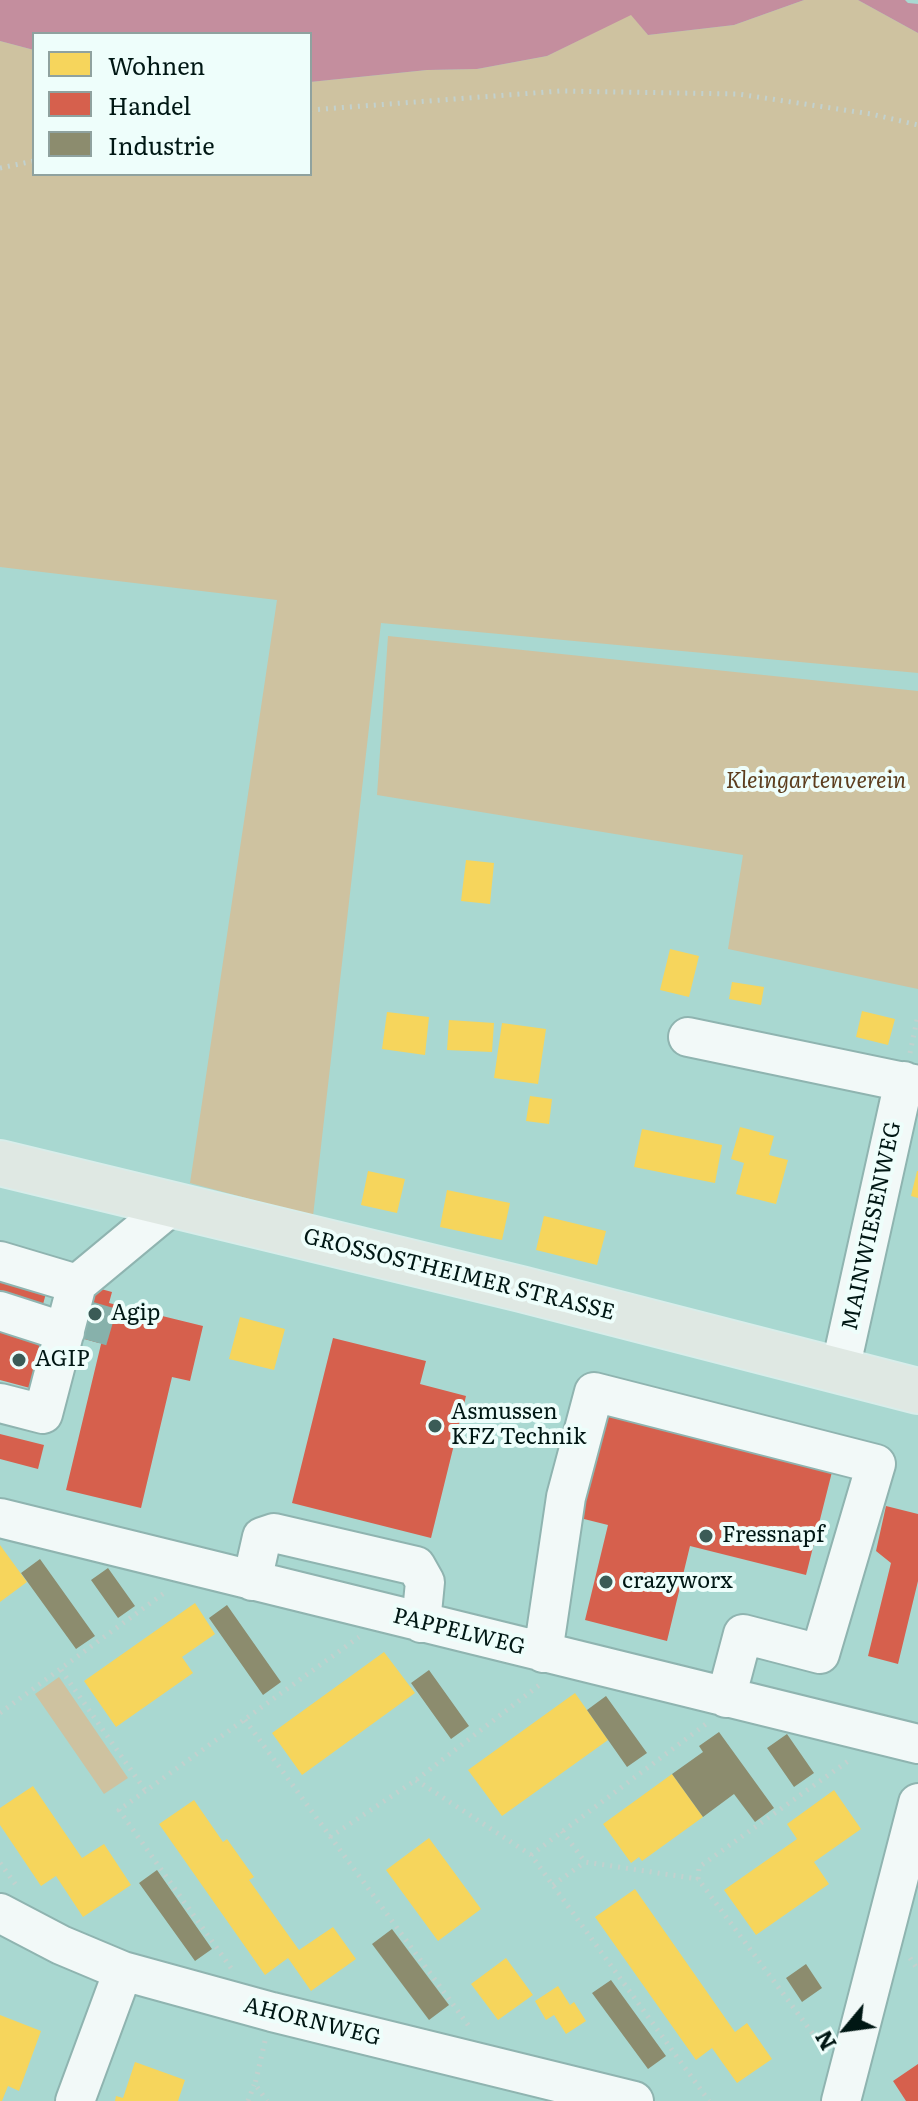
<!DOCTYPE html>
<html>
<head>
<meta charset="utf-8">
<style>
  body { margin:0 }
  #map { position:relative; width:918px; height:2101px; overflow:hidden; background:#a9d8d1; font-family:Literata,serif }
  canvas { display:block }
  .legend { position:absolute; left:32px; top:32px; width:280px; height:144px; box-sizing:border-box; background:#eefefb; border:2px solid #8fa29f; margin:0; padding:10px 14px; list-style:none; font-size:24px; color:#001714 }
  .legend li { display:flex; align-items:center; gap:16px; height:40px }
  .legend b { width:40px; border:2px solid #8fa29f }
  .north { position:absolute; left:806px; top:1989px; width:80px; height:80px; -webkit-text-stroke:6px #eefefb; paint-order:stroke; rotate:241deg; font-size:22px; font-weight:700; line-height:32px; text-align:center; color:#001714 }
  .north::after { content:''; display:block; margin:auto; width:28px; height:36px; background:#001714; clip-path:polygon(50% 0,100% 100%,50% 72%,0 100%) }
</style>
</head>
<body>
<div id="map">
<canvas width="918" height="2101"></canvas>
<ul class="legend">
<li><b style="height:22px;background:#f6d55c"></b>Wohnen</li>
<li><b style="height:22px;background:#d6604d"></b>Handel</li>
<li><b style="height:22px;background:#8c8c6e"></b>Industrie</li>
</ul>
<div class="north">N</div>
</div>
<script>
const context = document.querySelector('canvas').getContext('2d');
context.lineJoin = 'round';
function fill(path, color) { context.fillStyle = color; context.fill(path, 'evenodd'); }
function trace(path, color, width, dash) { context.strokeStyle = color; context.lineWidth = width; context.lineCap = dash ? 'butt' : 'round'; context.setLineDash(dash || []); context.stroke(path); }
function write(font, color, halo, rows, align = 'center') {
  context.font = font + ' Literata,serif'; context.lineWidth = 8; context.setLineDash([]); context.textBaseline = 'middle'; context.strokeStyle = halo; context.fillStyle = color; for (const [text, x, y, turn = 0] of rows) {
    context.save(); context.translate(x, y); context.rotate((+turn || 0) * Math.PI / 180); context.textAlign = isNaN(turn) ? turn : align; if (halo) context.strokeText(text, 0, 0); context.fillText(text, 0, 0); context.restore();
  }
}
fill(new Path2D(`
  M804 0H858L918 33V673L381 623 313 1216 190 1183 277 600 0 567V41L34 50V174H310V82L427 70 477 69 547 56 631 14 648 35 734 25Z
  M388 636 918 691V989L728 949 743 855 377 795Z
  M59 1677 128 1778 104 1794 35 1694Z`), '#cec2a0');
fill(new Path2D(`
  M0 0H804L734 25 648 35 631 15 547 56 477 69 427 70 310 82V34H34V50L0 41Z
  M858 0H905L908 3 918 4V33Z`), '#c48e9e');
fill(new Path2D(`
  M466 860 494 863 490 904 461 901Z
  M670 949 699 956 689 997 660 990Z
  M732 982 764 987 761 1005 729 999Z
  M862 1011 895 1019 888 1045 856 1037Z
  M387 1012 429 1017 425 1055 382 1049Z
  M449 1020 494 1023 492 1052 447 1050Z
  M502 1023 546 1029 538 1084 494 1078Z
  M530 1096 552 1099 549 1124 526 1121Z
  M740 1127 774 1136 769 1155 788 1160 776 1204 736 1194 744 1163 731 1159Z
  M642 1129 722 1145 715 1183 634 1167Z
  M368 1171 405 1179 397 1213 361 1205Z
  M917 1171H918V1198L911 1196Z
  M447 1190 510 1203 502 1240 440 1227Z
  M544 1216 606 1231 597 1265 536 1250Z
  M240 1317 285 1329 274 1370 229 1359Z
  M0 1545 27 1582 0 1602Z
  M195 1603 215 1634 182 1657 193 1673 116 1727 84 1681Z
  M384 1652 415 1693 302 1775 272 1733Z
  M575 1693 608 1740 502 1816 468 1770Z
  M672 1774 703 1817 642 1861 639 1857 631 1863 603 1824Z
  M33 1786 82 1858 104 1844 131 1885 83 1917 56 1876 41 1886 0 1825V1808Z
  M834 1790 861 1829 814 1862 829 1884 756 1935 724 1890 797 1839 787 1824Z
  M194 1800 223 1842 227 1839 254 1877 249 1880 299 1950 333 1927 356 1959 311 1991 288 1958 265 1975 159 1824Z
  M429 1838 481 1909 438 1941 386 1870Z
  M635 1889 735 2032 747 2023 772 2059 737 2083 712 2048 696 2060 595 1917Z
  M506 1958 533 1995 498 2020 471 1984Z
  M558 1986 570 2005 574 2002 586 2021 566 2034 554 2015 546 2020 535 2001Z
  M0 2015 41 2031 19 2091 8 2086 2 2101H0Z
  M135 2062 185 2080 178 2101H115L116 2096 123 2098Z`), '#f6d55c');
fill(new Path2D(`
  M0 1253 53 1267 34 1338 43 1340 30 1388 0 1380Z
  M90 1286 112 1292 109 1303 203 1326 190 1381 172 1377 141 1508 66 1490 108 1315 99 1343 77 1337Z
  M333 1338 426 1361 420 1384 466 1396 431 1538 292 1503Z
  M602 1414 832 1472 806 1575 690 1546 667 1641 585 1620 608 1525 576 1517Z
  M0 1434 44 1445 38 1469 0 1459Z
  M886 1506 918 1514V1581L898 1664 868 1656 891 1563 876 1551Z
  M918 2064V2101H906L893 2081Z`), '#d6604d');
fill(new Path2D(`
  M40 1559 95 1636 76 1649 21 1573Z
  M108 1568 135 1606 118 1618 91 1580Z
  M227 1605 281 1682 263 1695 209 1618Z
  M429 1670 469 1726 451 1739 411 1683Z
  M606 1696 647 1753 627 1767 587 1710Z
  M719 1732 774 1808 755 1822 734 1794 703 1817 672 1774 703 1752 699 1746Z
  M787 1734 814 1773 794 1787 767 1748Z
  M157 1870 212 1949 195 1961 139 1883Z
  M392 1929 449 2005 429 2020 372 1944Z
  M806 1964 822 1988 802 2002 786 1978Z
  M611 1980 666 2056 648 2069 592 1993Z`), '#8c8c6e');
trace(new Path2D(`
  M88 1340 103 1289`), '#87b1ab', 38, [38, 19]);
const minor = new Path2D(`
  M688 1037 918 1085
  M0 1261 77 1284
  M0 1311 65 1332
  M840 1370 904 1081
  M0 1403 43 1414 77 1284 171 1206
  M0 1518 918 1744
  M252 1581 262 1537 274 1533 416 1566 425 1582 421 1623
  M543 1653 566 1497 594 1392 876 1464 820 1654 743 1634 726 1698
  M0 1913 61 1945 123 1971 272 2012 634 2101
  M75 2101 123 1971
  M841 2101 918 1803`);
const major = new Path2D(`
  M0 1163 521 1289 918 1391`);
trace(minor, '#8fb4b0', 42);
trace(major, '#d8edea', 48);
trace(new Path2D(`
  M310 110 560 91 738 94 871 114 918 125
  M0 168 34 161
  M910 1053 918 1015
  M61 1670 145 1790
  M0 1713 167 1591
  M245 1720 471 2029
  M416 1780 531 1855 709 2101
  M562 1831 585 1862 698 1879
  M330 1837 416 1780 542 1683
  M531 1855 706 1724
  M0 1863 16 1885
  M553 1885 585 1862
  M910 1958 918 1970
  M231 1968 119 1810 359 1637
  M265 2041 255 2084 267 2101
  M822 2046 698 1879 699 1867 851 1759
  M248 2101 254 2085`), '#c2d1ce', 5, [2, 6]);
trace(minor, '#f2f9f8', 38);
trace(major, '#dfe8e3', 44);
for (const [x, y, r, color] of [
  [95,1314,8,"#3b5b56"],
  [19,1360,8,"#3b5b56"],
  [435,1426,8,"#3b5b56"],
  [706,1536,8,"#3b5b56"],
  [606,1582,8,"#3b5b56"]
]) { const dot = new Path2D(); dot.arc(x, y, r, 0, 2 * Math.PI); context.fillStyle = color; context.fill(dot); trace(dot, '#eefefb', 3); }
write('italic 22px', '#5c3d1e', '#eefefb', [
  ["Kleingartenverein",816,782]
]);
write('22px', '#001714', '#eefefb', [
  ["MAINWIESENWEG",872,1226,-78],
  ["GROSSOSTHEIMER STRASSE",459,1275,14],
  ["PAPPELWEG",459,1632,14],
  ["AHORNWEG",312,2022,14]
]);
write('22px', '#001714', '#eefefb', [
  ["Agip",111,1314],
  ["AGIP",35,1360],
  ["Asmussen",451,1413],
  ["KFZ Technik",451,1438],
  ["Fressnapf",722,1536],
  ["crazyworx",622,1582]
], 'left');
</script>
</body>
</html>
